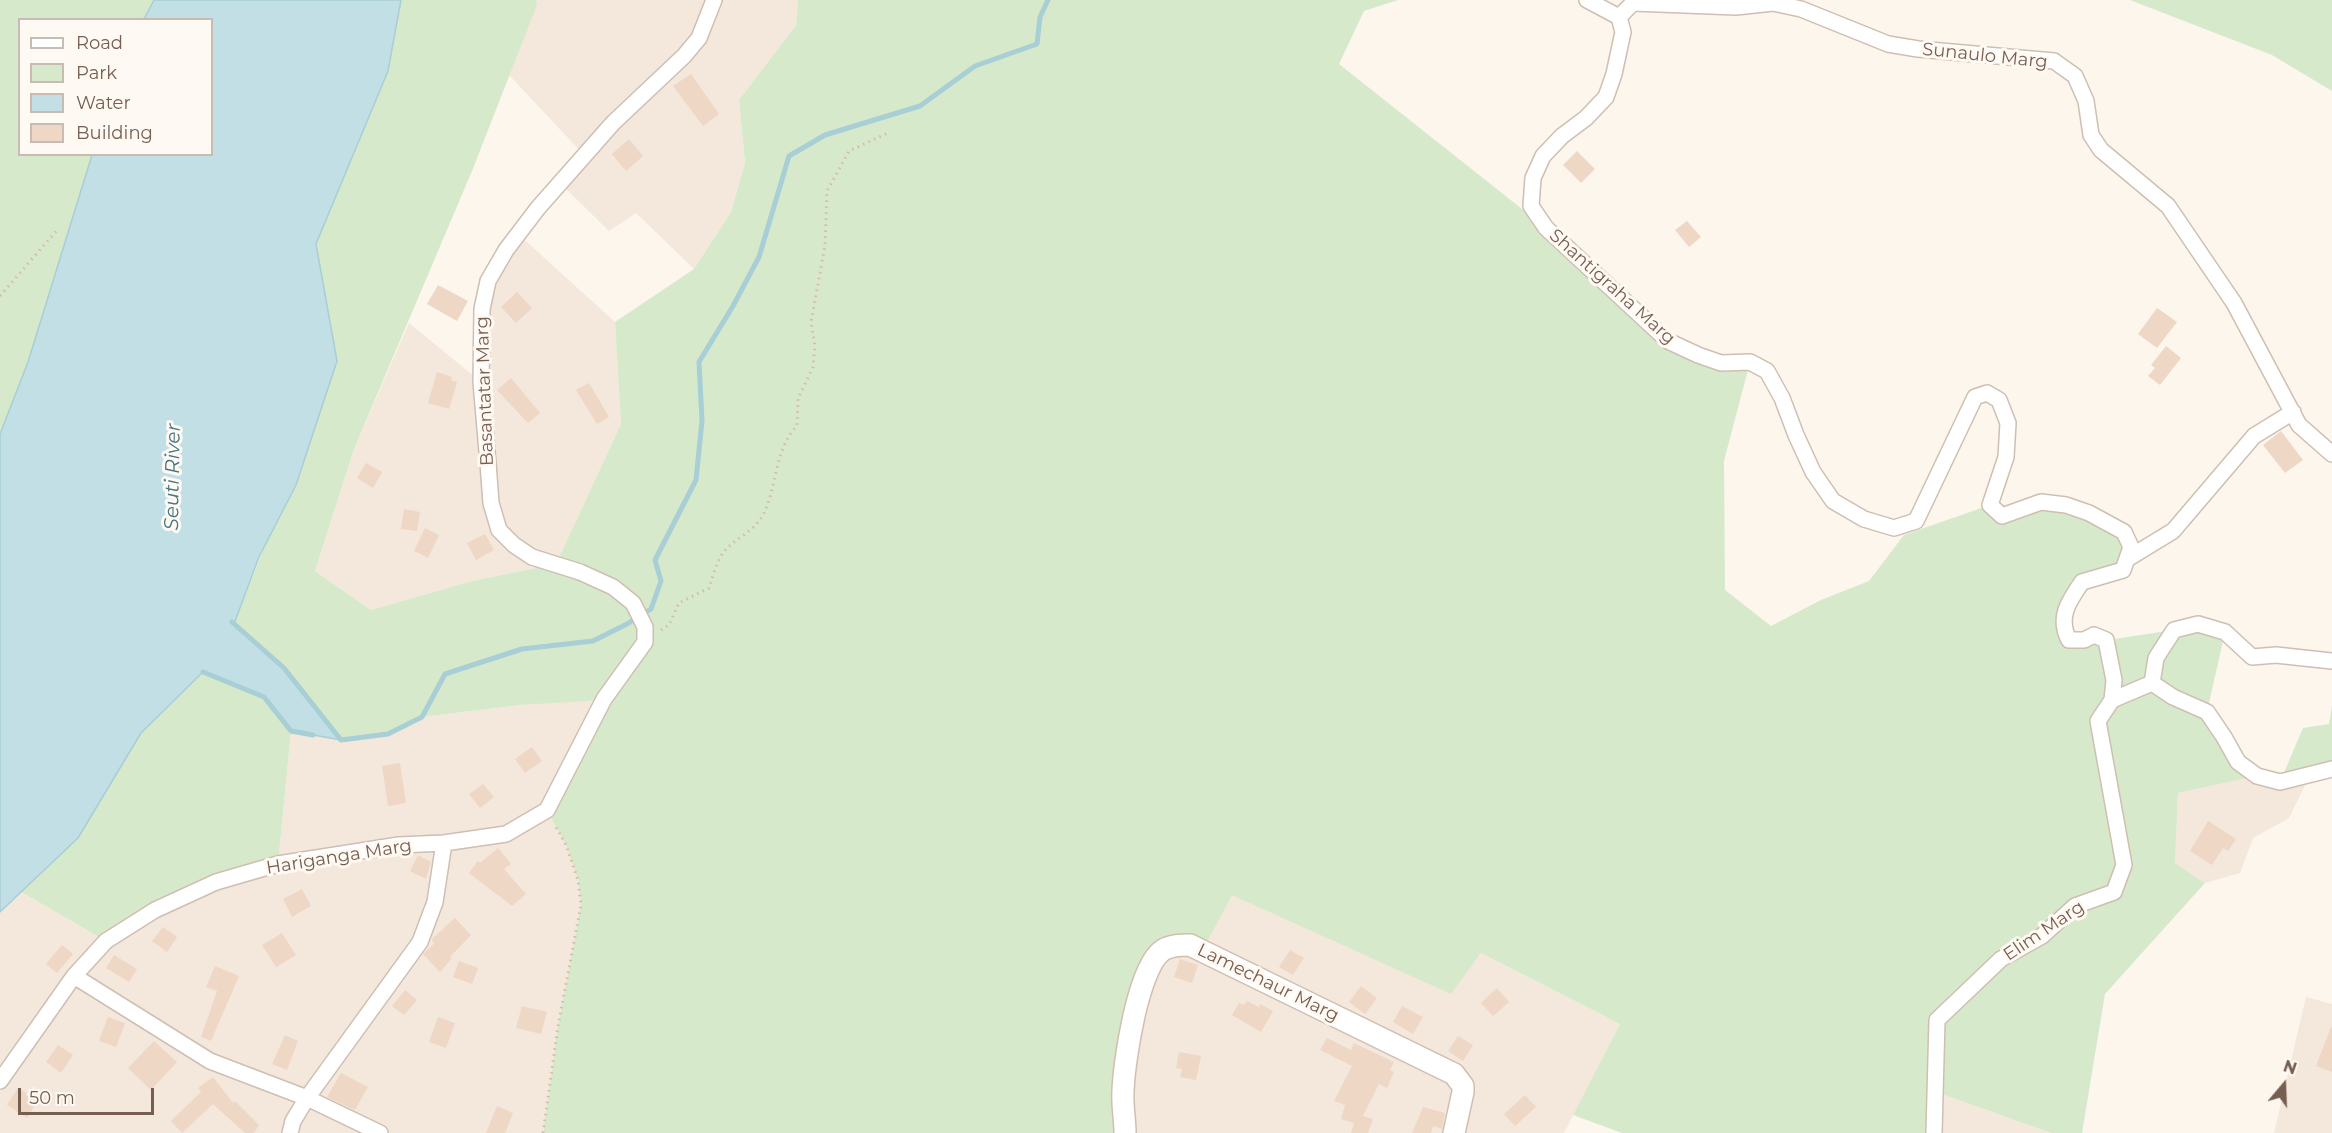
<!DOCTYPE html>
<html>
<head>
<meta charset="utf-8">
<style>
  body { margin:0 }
  #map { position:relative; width:2332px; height:1133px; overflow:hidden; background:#fcf6ed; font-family:Montserrat,sans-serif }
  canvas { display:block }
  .legend { position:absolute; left:18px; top:18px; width:195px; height:138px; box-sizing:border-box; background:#fefaf3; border:2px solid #c8bcb2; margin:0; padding:8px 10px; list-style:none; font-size:18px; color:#765e50 }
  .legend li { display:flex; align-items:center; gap:12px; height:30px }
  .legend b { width:30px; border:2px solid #c8bcb2 }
  .north { position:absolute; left:2254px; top:1055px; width:60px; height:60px; -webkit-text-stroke:4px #fefaf3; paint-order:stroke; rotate:19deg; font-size:16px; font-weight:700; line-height:24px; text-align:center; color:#765e50 }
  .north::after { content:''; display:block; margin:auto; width:21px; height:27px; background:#765e50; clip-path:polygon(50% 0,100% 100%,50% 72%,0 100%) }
  .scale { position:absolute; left:18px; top:1088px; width:136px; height:27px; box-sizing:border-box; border:3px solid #765e50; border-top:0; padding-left:8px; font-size:18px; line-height:21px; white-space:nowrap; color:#765e50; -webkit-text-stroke:4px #fefaf3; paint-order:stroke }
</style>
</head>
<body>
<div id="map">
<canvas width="2332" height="1133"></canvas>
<ul class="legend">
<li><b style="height:8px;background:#fff"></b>Road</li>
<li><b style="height:16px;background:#d7e9cb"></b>Park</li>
<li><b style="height:16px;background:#c1dfe5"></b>Water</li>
<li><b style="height:16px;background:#efd7c6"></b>Building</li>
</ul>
<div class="north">N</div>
<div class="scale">50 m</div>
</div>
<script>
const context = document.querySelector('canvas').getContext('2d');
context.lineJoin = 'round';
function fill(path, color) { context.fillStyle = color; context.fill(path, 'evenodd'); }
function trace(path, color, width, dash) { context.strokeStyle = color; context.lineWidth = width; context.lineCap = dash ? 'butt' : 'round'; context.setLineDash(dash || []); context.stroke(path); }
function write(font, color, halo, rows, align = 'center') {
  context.font = font + ' Montserrat,sans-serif'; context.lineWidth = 6; context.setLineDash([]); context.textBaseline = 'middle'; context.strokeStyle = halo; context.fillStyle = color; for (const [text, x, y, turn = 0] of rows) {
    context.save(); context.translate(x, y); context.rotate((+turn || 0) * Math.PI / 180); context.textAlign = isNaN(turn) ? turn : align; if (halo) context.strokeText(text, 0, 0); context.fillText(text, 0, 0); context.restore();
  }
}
fill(new Path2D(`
  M536 0H798L796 25 739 100 745 163 731 212 694 269 636 213 609 231 560 183 584 155 509 75 536 5Z
  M518 234 615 322 621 424 556 564 472 581 371 610 315 571 354 449 409 323 480 381 482 309Z
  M604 699 566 845 578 880 581 905 558 1026 543 1133H0V912L21 892 106 941 155 910 278 864 291 731 341 740 388 734 422 717 521 705Z
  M2310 775 2289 818 2253 838 2240 873 2205 883 2175 863 2178 793 2257 776Z
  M1232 894 1451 993 1481 953 1620 1024 1564 1133H1125L1123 1092 1153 960 1203 950Z
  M2306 997 2332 1004V1133H2274Z
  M1936 1092 2051 1133H1934Z`), '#f3e8db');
fill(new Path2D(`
  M0 0H154L144 19 20 20V154L92 155 28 362 0 434Z
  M401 0H536L537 5 472 171 354 449 315 571 371 610 472 581 556 564 621 424 615 322 694 269 731 212 745 163 739 100 796 25 798 0H1398L1364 11 1339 64 1546 228 1612 291 1698 355 1750 362 1724 461 1725 590 1771 626 1821 600 1869 581 1904 535 1990 505 2002 516 2041 502 2124 532 2123 570 2081 582 2067 605 2069 639 2107 640 2174 630 2225 632 2207 712 2257 776 2178 793 2175 863 2205 883 2105 994 2082 1133H2051L1936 1092 1934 1133H1622L1573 1115 1620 1024 1481 953 1451 994 1232 895 1203 950 1176 945 1144 977 1125 1133H543L558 1026 581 905 578 880 566 845 547 810 604 700 521 705 422 717 388 734 341 740 284 668 234 624 337 362 316 244 388 71Z
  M2130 0H2332V91L2272 55Z
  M203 672 264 697 291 731 278 864 216 882 106 941 21 892 78 838 141 733Z
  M2332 705V769L2280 782 2303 728 2329 724Z`), '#d7e9cb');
const water = new Path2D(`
  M154 0H401L388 71 316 244 337 361 296 485 259 557 234 624 284 668 341 740 291 731 264 697 203 672 141 733 78 838 0 912V434L28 362 92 155 212 154V20L144 19Z`);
fill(water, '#c1dfe5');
trace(water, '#a8ced6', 1.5);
trace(new Path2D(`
  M232 622 284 668 341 740 388 734 422 717 445 674 522 649 593 641 627 624 651 609 661 581 655 560 696 480 702 421 699 362 733 306 759 257 789 156 825 135 920 106 975 66 1037 44 1040 17 1048 0
  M203 672 264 697 291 731 313 735`), '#a8ced6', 5);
fill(new Path2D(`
  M691 74 719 114 703 126 673 86Z
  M629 139 643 156 626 171 612 154Z
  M1577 151 1595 169 1581 183 1563 165Z
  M1687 221 1701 237 1689 247 1675 230Z
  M438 285 468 301 457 321 427 304Z
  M517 292 532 308 516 323 501 307Z
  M2157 308 2177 322 2157 348 2138 334Z
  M2166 346 2181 358 2160 385 2148 376 2155 368 2151 365Z
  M437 372 452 377 451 380 457 382 449 409 428 403Z
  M511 378 540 413 528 423 497 390Z
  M589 383 609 417 597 424 576 390Z
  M2281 431 2303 460 2285 473 2263 445Z
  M366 463 382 472 373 488 357 478Z
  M404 509 420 512 417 531 401 529Z
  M425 528 439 535 428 558 414 551Z
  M485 534 494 550 476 560 467 543Z
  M532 747 542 761 525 773 515 759Z
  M400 763 406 803 388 806 382 766Z
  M483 784 494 797 480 808 469 794Z
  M2208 821 2236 839 2228 851 2223 848 2212 865 2190 851Z
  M498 848 511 864 504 869 526 894 512 906 469 873 478 861 480 863Z
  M418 855 431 862 426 879 410 871Z
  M302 889 311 906 292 917 283 899Z
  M455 918 471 935 450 957 452 958 440 972 423 954 434 944 432 939Z
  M163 927 177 937 167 952 152 941Z
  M282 933 296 955 276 967 262 945Z
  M62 945 73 954 57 973 46 964Z
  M1290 950 1304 958 1293 975 1279 967Z
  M114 955 137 969 129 982 106 968Z
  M1180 959 1198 965 1192 983 1174 977Z
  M459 961 478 968 472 984 453 977Z
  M215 966 239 976 211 1041 201 1037 217 991 206 987Z
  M1361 986 1377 998 1365 1014 1349 1002Z
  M1497 988 1509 1002 1493 1016 1481 1003Z
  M405 990 417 1000 404 1015 392 1006Z
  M1247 1001 1259 1007 1260 1004 1273 1011 1261 1032 1232 1015 1239 1003 1244 1005Z
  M522 1006 547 1012 541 1034 516 1028Z
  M1402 1006 1423 1017 1413 1034 1393 1022Z
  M108 1017 125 1023 116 1047 99 1041Z
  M438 1017 455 1023 446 1048 429 1042Z
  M2331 1027H2332V1072L2316 1066Z
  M285 1035 298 1041 287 1070 272 1064Z
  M1458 1036 1473 1045 1463 1061 1448 1051Z
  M1327 1038 1351 1050 1354 1043 1394 1062 1390 1070 1394 1072 1387 1088 1379 1084 1363 1116 1373 1119 1368 1133H1351L1354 1123 1341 1119 1345 1105 1334 1101 1352 1066 1320 1050Z
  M154 1041 177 1062 151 1090 128 1068Z
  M58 1045 73 1055 61 1073 46 1062Z
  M1179 1052 1201 1056 1196 1080 1180 1077 1182 1069 1176 1068Z
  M341 1073 368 1087 355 1110 327 1097Z
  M213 1077 233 1103 235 1101 259 1125 254 1133H245L213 1104 182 1133 171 1121 201 1092 198 1088Z
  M18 1088 38 1100 27 1118 7 1105Z
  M1525 1095 1536 1107 1515 1126 1504 1114Z
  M497 1106 513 1113 505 1133H486Z
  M1423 1107 1445 1113 1442 1129 1433 1126 1431 1133H1412Z`), '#efd7c6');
const street = new Path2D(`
  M1587 0 1619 17
  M1619 17 1623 32 1614 74 1606 97 1586 118 1562 136 1543 156 1533 178 1531 206 1546 228 1668 341 1698 355 1721 363 1750 362 1767 371 1782 398 1796 435 1813 472 1833 501 1864 519 1894 528 1916 521 1975 397 1987 393 1999 400 2008 423 2006 457 1990 505 2002 516 2041 502 2066 505 2089 513 2124 532 2131 547 2123 570 2082 582C2069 601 2057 617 2069 640H2084L2094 635 2106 640 2114 680 2112 700
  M1619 17 1633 3 1736 7 1773 3 1801 9 1888 44 1918 49 2054 61 2075 76 2086 101 2091 135 2101 150 2168 206 2234 303 2299 425 2332 454
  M2127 559 2173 531 2254 436 2293 412
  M2152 683 2156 658 2174 630 2198 624 2225 632 2252 657 2276 655 2332 661
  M2152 683 2173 697 2207 712 2224 737 2238 762 2257 776 2280 782 2332 769
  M74 976 210 1061 307 1098 380 1133
  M0 1081 74 976 106 941 155 910 216 882 278 864 399 845 444 843 506 834 547 810 604 699 645 642V627L633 603 613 587 580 572 532 557 514 545 499 530 491 503 488 463 481 382 482 309 488 281 506 250 538 208 613 123 684 56 699 38 714 0
  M290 1133 293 1121 307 1098 420 942 435 902 444 843
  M1934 1133 1937 1020 2001 959 2042 936 2075 906 2114 892 2124 865 2098 721 2112 700 2152 683`);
const secondary = new Path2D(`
  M1125 1133C1125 1119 1122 1105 1123 1091 1124 1062 1138 966 1163 950 1171 945 1181 945 1190 945L1454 1074 1463 1086V1092L1454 1133`);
trace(street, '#cebfb2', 18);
trace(secondary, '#d0bfb0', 24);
trace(new Path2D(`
  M0 296 58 229
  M661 630 669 625 679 603 709 588C713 577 716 563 723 553 733 539 753 533 763 515 777 489 774 449 797 426L798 399 813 367 815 346 811 322 825 246 827 191 849 151 888 133
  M543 1133 558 1026 581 905 578 880 566 845 555 825`), '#d5bba8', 3, [1.5, 4.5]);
trace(street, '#fff', 15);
trace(secondary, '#fff', 21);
write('18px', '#765e50', '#fefaf3', [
  ["Sunaulo Marg",1985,56,6],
  ["Shantigraha Marg",1612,287,42],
  ["Basantatar Marg",485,391,-92],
  ["Hariganga Marg",339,857,-9],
  ["Elim Marg",2044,931,-34],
  ["Lamechaur Marg",1268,983,26]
]);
write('italic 20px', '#477680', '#fefaf3', [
  ["Seuti River",173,477,-89]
]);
</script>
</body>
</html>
